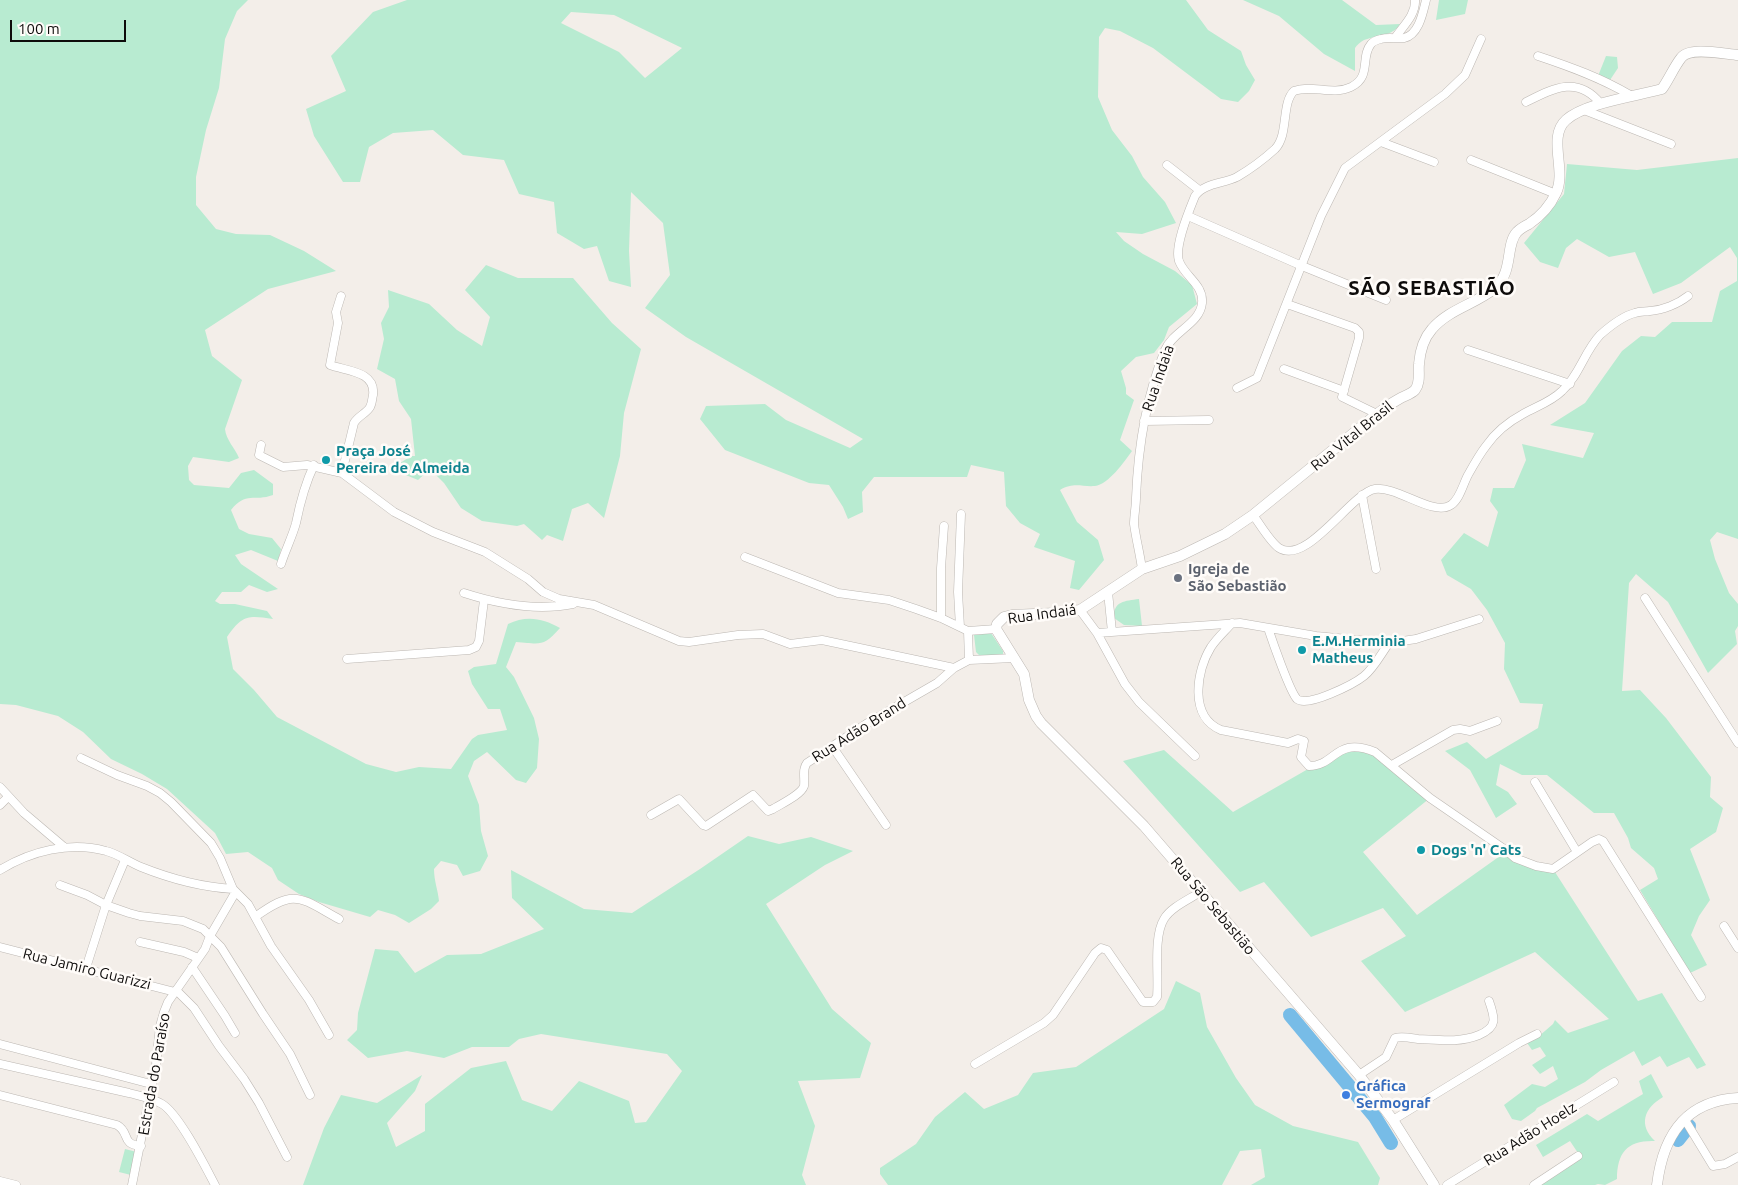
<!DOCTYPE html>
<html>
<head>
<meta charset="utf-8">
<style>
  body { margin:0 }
  #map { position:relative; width:1738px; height:1185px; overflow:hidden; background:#f3eee9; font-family:Ubuntu,sans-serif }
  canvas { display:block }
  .scale { position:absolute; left:10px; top:20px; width:116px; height:22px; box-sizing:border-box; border:2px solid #0e0c0b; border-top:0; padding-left:6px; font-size:15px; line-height:18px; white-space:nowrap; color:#0e0c0b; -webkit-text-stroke:4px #fffcf9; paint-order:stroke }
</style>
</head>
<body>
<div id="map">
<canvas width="1738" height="1185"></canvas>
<div class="scale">100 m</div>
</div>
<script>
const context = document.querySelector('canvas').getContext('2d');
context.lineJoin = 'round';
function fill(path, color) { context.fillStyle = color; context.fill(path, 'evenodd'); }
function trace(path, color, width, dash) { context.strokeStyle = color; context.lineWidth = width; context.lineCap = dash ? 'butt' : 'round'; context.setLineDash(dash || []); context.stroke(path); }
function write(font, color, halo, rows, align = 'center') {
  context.font = font + ' Ubuntu,sans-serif'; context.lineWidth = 5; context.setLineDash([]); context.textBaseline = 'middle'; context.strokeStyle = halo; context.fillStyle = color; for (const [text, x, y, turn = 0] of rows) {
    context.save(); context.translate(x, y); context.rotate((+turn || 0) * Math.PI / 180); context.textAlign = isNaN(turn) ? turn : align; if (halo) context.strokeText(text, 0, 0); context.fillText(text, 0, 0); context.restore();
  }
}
fill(new Path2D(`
  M0 0H248L237 11 225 39 219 88 206 130 196 177V205L216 229 236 234 270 235 304 251 336 271 268 289 205 330 212 356 242 380 225 429C226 440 235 448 239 458L229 462 193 457 188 466 189 480 194 485 229 488 241 473 254 470 273 484V495C254 502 246 491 231 510L239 529 249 534 272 538 281 549 278 561 251 550 235 555 241 564 278 589 267 592 249 585 241 592H222L215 601 220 604H235L267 611 273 619C248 615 242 615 227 637L233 669 254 690 277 717 366 764 396 772 419 767 451 769 472 739 478 735 507 730 500 709H488L472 684 468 671 474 667 496 664 508 624C526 615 543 618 560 628 543 647 541 644 516 642L506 667 514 677 534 718 539 739 537 768 526 783 516 780 487 752 474 761 468 776 479 805 481 831 488 856 480 871 463 876 457 865 441 861 434 869C434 881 438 890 439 901L431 909 409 923 395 915 378 910 370 917 319 902 299 894 278 880 272 868 248 852 226 854 215 833 167 789 142 774 111 759 83 732 58 716 16 705 0 704Z
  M407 0H1186L1208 30 1241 51 1246 65 1255 80 1249 91 1238 102 1221 99 1153 48 1120 31 1105 28 1099 37 1098 97 1112 130 1132 156 1143 177 1165 202 1176 223 1142 234 1116 232 1124 241 1143 254 1175 271 1192 285 1197 304 1169 327 1164 340 1154 353 1136 357 1121 371 1126 388V394L1134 400 1120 440 1132 451C1125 461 1108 485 1095 486 1081 487 1074 482 1060 490L1077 522 1098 540 1104 560 1079 590 1070 588 1075 561 1034 547 1040 534 1020 523 1006 506 1004 472 971 465 967 477H874L862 492 863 512 848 519 843 507 829 485 809 483 725 450 700 419 706 406 765 404 786 420 850 448 863 439 686 337 645 308 670 275 663 223 631 192 629 251 631 287 609 281 597 246 584 249 557 233 554 202 519 194 504 160 463 155 433 130 393 133 369 147 360 182H343L314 136 306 109 346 91 331 56 373 12ZM571 12 614 15 682 48 645 78 619 52 561 23Z
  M1243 0H1342L1376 25 1400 24C1392 37 1377 35 1364 40 1360 42 1357 45 1355 48V71L1324 54 1279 16Z
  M1439 0H1468L1465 14 1436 20Z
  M1606 56 1617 57 1618 68 1610 80 1598 76Z
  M1738 158V539L1717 532 1710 540 1715 559 1729 593 1738 604V626L1735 631 1737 644 1708 673 1668 602 1636 574 1629 583 1622 691 1640 690 1666 718 1711 777 1710 797 1723 808 1716 832 1690 849 1710 900 1699 916 1691 935 1707 965 1690 973 1640 890 1658 879 1654 868 1631 848 1628 838 1614 813H1594L1547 775H1522L1500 764 1496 785 1508 792 1517 804 1496 818 1470 770 1445 751 1467 742 1486 759 1538 728 1543 704 1520 703 1504 669 1505 643 1487 610 1471 589 1447 575 1441 560 1464 533 1488 547 1498 512 1490 501 1493 488H1514L1526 460 1522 444 1583 458 1594 433 1550 425 1585 403 1622 351 1641 336 1655 337 1672 322H1712L1720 291 1737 281V258L1730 247 1681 283 1653 294 1635 252 1609 257 1577 239 1566 248 1558 268 1540 262 1524 243 1564 194 1567 164 1637 170Z
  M486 265 518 278H573L612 323 641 349 624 413 620 456 604 518 588 503 572 509 563 541 547 535 542 540 524 524 517 526 482 521 461 508 444 483 430 469 418 480 391 469 411 456H415L411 419 399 401 395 379 377 369 384 339 381 323 389 307 388 290 429 304 457 330 482 346 490 317 465 290Z
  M1139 599 1142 626 1124 625 1114 618C1113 601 1125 601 1139 599Z
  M991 633 1003 651V654L1001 656 979 655 976 652 974 635Z
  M1364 748 1430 798 1363 852 1417 915 1507 851 1553 869 1638 1001 1662 993 1706 1065 1697 1069 1689 1057 1667 1067 1660 1056 1642 1066 1634 1051 1601 1070 1585 1082 1537 1108 1535 1111 1521 1121 1512 1119 1504 1105 1532 1084 1545 1087 1558 1079 1553 1066 1540 1074 1532 1065 1546 1056 1540 1047 1532 1050 1525 1040 1538 1037 1553 1024 1555 1020 1568 1033 1609 1019 1535 952 1405 1012 1361 961 1406 936 1383 908 1311 937 1264 882 1240 892 1123 761 1164 750 1233 812 1336 753Z
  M748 836 779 844 811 837 853 851 825 865 766 904 832 1009 871 1043 860 1078 798 1081 815 1126 802 1175 806 1185H303L324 1128 341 1095 377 1103 422 1075 415 1091 387 1123 396 1147 425 1131V1104L471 1068 506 1061 522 1100 552 1111 579 1081 629 1101 635 1123 646 1122 682 1071 667 1054 541 1034 519 1039 509 1047H472L444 1058 407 1051 368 1058 347 1040 357 1030 358 1013 375 949 398 951 415 973 447 955 481 954 544 929 512 898 511 870 584 909 632 913 700 869Z
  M1176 981 1200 993 1207 1027 1236 1078 1255 1105 1293 1126 1358 1142 1380 1178 1378 1185H1251L1265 1177 1261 1149 1240 1151 1222 1185H888L880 1174V1168L916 1144 935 1117 965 1092 984 1109 1018 1095 1033 1073 1076 1067 1164 1009Z
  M1651 1074 1663 1097C1644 1108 1638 1125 1655 1141 1628 1140 1617 1152 1617 1179L1605 1185 1598 1184 1595 1185H1538L1580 1156 1570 1141 1543 1157 1536 1145 1587 1114 1598 1121 1643 1094 1639 1081Z
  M125 1149 137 1152 131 1175 119 1172Z`), '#b8ebd1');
trace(new Path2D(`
  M1290 1015 1375 1117 1391 1143
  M1678 1140 1689 1126`), '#77bce7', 14);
const minor = new Path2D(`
  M1395 38C1403 26 1416 15 1415 0
  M1538 56C1571 67 1601 78 1630 95
  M1526 102C1554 88 1578 75 1601 104
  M1584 110 1671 144
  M1381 142 1434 162
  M1471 160 1556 194
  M1167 165 1199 190
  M1188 216 1302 266 1386 300
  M341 296 336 312 338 323 330 365C346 371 376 371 373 395 372 399 372 404 370 407 367 413 358 416 354 423L342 473
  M1287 304 1355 328 1359 332V338L1342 397 1377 414
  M1468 350 1570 384
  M1284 369 1344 391
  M1237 388 1257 378 1321 216 1345 168 1445 94 1465 75 1481 39
  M1144 421 1209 420
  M261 445 259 455 283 467 307 465 342 473 394 512 433 532 485 552 528 579 543 592 559 599 594 605 679 641 689 642 738 635 763 634 790 644 822 640 954 668
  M1362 495 1376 569
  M1253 515C1260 524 1270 542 1279 548 1307 566 1351 493 1375 489 1398 486 1433 517 1451 505 1460 499 1463 484 1468 475 1473 466 1479 455 1486 446 1495 433 1508 422 1523 414 1535 407 1551 402 1562 391 1579 376 1584 352 1600 335 1609 327 1623 316 1635 313 1640 311 1645 312 1650 311 1663 310 1678 304 1688 296
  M745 557 838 593 889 600 916 609 941 618 968 631
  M281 564C285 551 293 535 296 523 300 503 305 484 314 465
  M1142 569C1140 554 1136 539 1134 524 1134 516 1136 506 1136 498 1138 447 1146 397 1165 350 1173 331 1200 324 1202 303 1204 285 1185 277 1179 261 1174 246 1189 211 1195 196 1204 183 1223 184 1237 177 1249 170 1264 159 1275 149 1289 135 1281 103 1294 91 1312 84 1332 96 1351 87 1372 77 1360 57 1371 44 1373 41 1377 40 1381 39 1388 37 1396 39 1404 38 1419 35 1423 12 1426 0
  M1108 592 1112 632
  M464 593C498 604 538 611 573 604
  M1645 598 1738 743
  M1080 610 1097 633 1125 684 1139 702 1195 756
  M941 618V568L944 526
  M1232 623C1225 631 1217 638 1211 647 1196 671 1189 717 1221 730L1288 743 1298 739 1304 741 1301 757 1309 766C1336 766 1335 736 1375 752L1430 798 1507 851 1515 858 1536 866 1553 869 1592 842 1599 839 1603 841 1701 997
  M960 627 958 592 961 514
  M1268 628C1272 640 1290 692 1297 699 1307 708 1354 684 1364 676 1374 668 1381 654 1389 643
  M968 631 996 629
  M968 631 969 660
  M1097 633 1240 623 1316 636 1389 643 1416 639 1479 619
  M347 659 469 650 476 647 479 641 484 600
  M832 746 886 825
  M81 758 117 775 147 786 160 793 171 802 211 843 220 858 233 889
  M1392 765 1453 730 1460 729 1470 731 1497 721
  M1535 782 1577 852
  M0 787 24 813 64 847
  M0 805 8 797
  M651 815 679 799 703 825 706 826 753 795 768 811 773 809C781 804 801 795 804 786 805 778 802 769 807 763L866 724 937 683 954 668 969 660 1014 658
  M0 870C31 851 70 841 106 851 118 854 129 862 141 867 171 879 201 887 233 889L248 904 271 946 309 1000 329 1035
  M60 885 87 895 106 905 129 913 140 916 183 921 203 929 221 947 263 1014 290 1054 310 1095
  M255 917C295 888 299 897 339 919
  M1724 926 1738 948
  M140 942 184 952 198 958
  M0 947 175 992
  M192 967 225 1016 235 1033
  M86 968 106 905 125 860
  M176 990 194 1008 219 1046 244 1079 259 1103 287 1157
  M0 1044 151 1084
  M0 1064 129 1093C140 1096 152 1098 162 1104 179 1114 205 1166 215 1185
  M975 1064 1044 1023 1053 1015 1095 953 1101 948 1107 950 1143 1002H1153L1157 997C1159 975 1153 937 1164 919 1171 907 1190 899 1202 891
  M1359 1075 1386 1057 1395 1038C1402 1036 1411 1038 1418 1039 1440 1040 1459 1043 1479 1035 1498 1027 1495 1018 1489 1001
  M0 1095 117 1125C131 1133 120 1144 141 1146
  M1393 1120 1519 1043 1537 1034
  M1685 1120 1713 1166 1725 1164 1738 1157
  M0 1181 16 1185
  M132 1185 156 1064 160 1026 164 1012 168 1002 205 949 210 936 235 893
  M1447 1185 1614 1082
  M1534 1185 1578 1156`);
const tertiary = new Path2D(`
  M1434 1185 1393 1120 1359 1075 1144 826 1041 723 1036 716 1029 700 1024 674 996 629 997 624 1004 617 1012 615 1056 613 1080 610 1142 569 1180 556 1225 534 1253 515 1377 414C1384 409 1391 403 1399 399 1404 396 1411 394 1415 390 1421 382 1418 372 1419 364 1420 351 1424 338 1432 329 1449 309 1476 304 1495 288 1514 271 1505 245 1517 232 1520 229 1525 226 1529 224 1541 216 1550 206 1556 193 1567 171 1547 137 1566 120 1584 103 1637 96 1662 89 1669 79 1674 67 1681 58 1689 46 1724 54 1738 55
  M1657 1185C1663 1136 1685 1101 1738 1098`);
trace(minor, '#bcb7b2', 9);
trace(tertiary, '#bcb7b2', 11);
trace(minor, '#fff', 8);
trace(tertiary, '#fff', 10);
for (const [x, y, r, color] of [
  [326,460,5,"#0f9aa8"],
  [1178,578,5,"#6b7280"],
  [1302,650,5,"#0f9aa8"],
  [1421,850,5,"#0f9aa8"],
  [1346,1095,5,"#3f7fe0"]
]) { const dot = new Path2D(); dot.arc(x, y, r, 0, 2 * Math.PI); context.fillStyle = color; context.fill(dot); trace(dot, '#fffcf9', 2); }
write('15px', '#0e0c0b', '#fffcf9', [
  ["Rua Indaia",1158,378,-71],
  ["Rua Vital Brasil",1352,436,-39],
  ["Rua Indaiá",1042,614,-8],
  ["Rua Adão Brand",859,730,-32],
  ["Rua São Sebastião",1213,906,50],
  ["Rua Jamiro Guarizzi",87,969,14],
  ["Estrada do Paraíso",154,1074,-80],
  ["Rua Adão Hoelz",1530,1134,-32]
]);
write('bold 15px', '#0d838f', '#fffcf9', [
  ["Praça José",336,451],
  ["Pereira de Almeida",336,468],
  ["E.M.Herminia",1312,641],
  ["Matheus",1312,658],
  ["Dogs 'n' Cats",1431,850]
], 'left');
write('bold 15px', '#5b616d', '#fffcf9', [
  ["Igreja de",1188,569],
  ["São Sebastião",1188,586]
], 'left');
write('bold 15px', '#366cbe', '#fffcf9', [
  ["Gráfica",1356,1086],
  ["Sermograf",1356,1103]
], 'left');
context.letterSpacing = '1px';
write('bold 20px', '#0e0c0b', '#fffcf9', [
  ["SÃO SEBASTIÃO",1432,288]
]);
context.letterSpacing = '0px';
</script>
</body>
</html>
